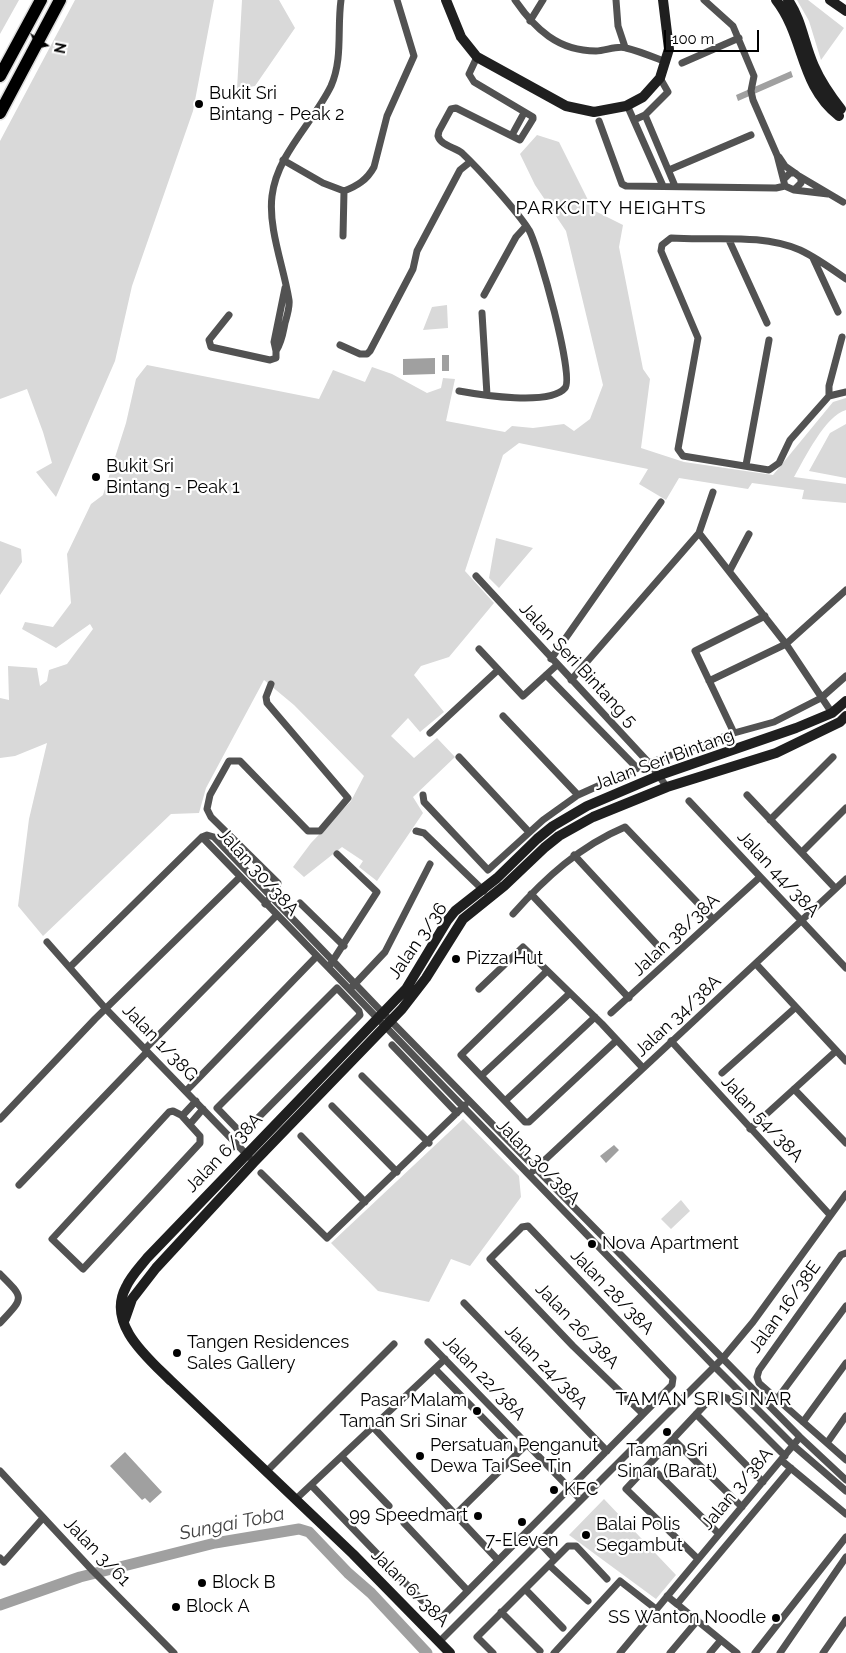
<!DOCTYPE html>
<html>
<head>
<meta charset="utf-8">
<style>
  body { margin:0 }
  #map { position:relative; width:846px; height:1653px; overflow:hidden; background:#fff; font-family:Raleway,sans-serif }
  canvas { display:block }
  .north { position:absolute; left:20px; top:20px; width:50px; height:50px; -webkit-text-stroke:4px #fff; paint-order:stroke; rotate:101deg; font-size:14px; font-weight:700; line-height:20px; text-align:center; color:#000 }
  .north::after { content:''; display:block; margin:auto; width:18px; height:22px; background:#000; clip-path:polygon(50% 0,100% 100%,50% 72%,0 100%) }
  .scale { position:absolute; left:664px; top:30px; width:95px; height:22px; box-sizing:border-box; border:2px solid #000; border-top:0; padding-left:6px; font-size:15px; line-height:18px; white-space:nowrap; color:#000; -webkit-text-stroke:4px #fff; paint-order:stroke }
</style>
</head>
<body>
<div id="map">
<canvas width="846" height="1653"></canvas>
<div class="north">N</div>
<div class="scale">100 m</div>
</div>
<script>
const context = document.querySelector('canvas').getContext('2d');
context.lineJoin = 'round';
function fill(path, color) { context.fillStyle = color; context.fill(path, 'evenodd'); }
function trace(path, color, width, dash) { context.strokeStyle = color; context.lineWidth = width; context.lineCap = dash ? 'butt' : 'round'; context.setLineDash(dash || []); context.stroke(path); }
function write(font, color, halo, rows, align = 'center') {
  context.font = font + ' Raleway,sans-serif'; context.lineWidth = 4.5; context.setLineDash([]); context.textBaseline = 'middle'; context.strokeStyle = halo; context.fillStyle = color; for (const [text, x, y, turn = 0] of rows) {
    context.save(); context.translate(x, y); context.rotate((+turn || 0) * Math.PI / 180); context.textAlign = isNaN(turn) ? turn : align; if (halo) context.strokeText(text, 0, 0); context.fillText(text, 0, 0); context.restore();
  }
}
fill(new Path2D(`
  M0 0H19L0 34Z
  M75 0H214L193 111 132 286 115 361 56 497 36 472 52 463 43 432 27 389 0 399V141Z
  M242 0H279L295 28 255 86 237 89Z
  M797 0H808L844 28 821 60 809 21Z
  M537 135 559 142 593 210 623 225 619 247 643 369 650 379 641 448 684 462 773 475 833 402 846 398V410C825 416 805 458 794 477L846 484V503L802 499 804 490 752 483 748 489 679 478 666 500 639 484 648 469 519 443 503 455 465 571 494 603 449 657 421 666 414 675 444 712 420 732 408 718 391 736 414 758 437 738 455 757 413 797 423 813 377 881 359 867 363 861 342 847 304 877 293 867 311 843 351 801 364 776 294 705 264 680 206 788 199 813 171 814 43 936 18 906 29 819 47 743 15 756 0 758V698L9 700 8 666 37 668 40 686 47 681 49 670 67 664 93 629 90 624 56 648 22 629 25 622 53 627 71 603 67 554 91 504 103 495 126 423 136 379 147 365 319 399 333 370 365 382 372 367 392 374 427 393 441 388 443 378 455 379 446 421 505 432 512 426 533 428 564 424 574 431 590 419 603 385 566 231 535 185 520 154Z
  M447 305 448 328 423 330 432 307Z
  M846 424V478L809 471 830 433Z
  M496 538 533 548 499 588 489 578Z
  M0 541 21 549 22 562 0 595Z
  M463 1119 519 1176 521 1197 470 1266 451 1259 429 1302 378 1291 331 1243Z
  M681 1200 690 1211 671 1229 661 1219Z
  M604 1499 676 1575 656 1599 569 1535Z`), '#d9d9d9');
fill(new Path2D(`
  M791 71 793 77 738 101 736 95Z
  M442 355H449V371H442Z
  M435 358V374L403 375V359Z
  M614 1145 619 1150 606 1163 600 1156Z
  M125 1452 162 1492 150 1503 145 1498 142 1500 110 1466Z`), '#a0a0a0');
trace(new Path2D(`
  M0 1605 80 1577 215 1543 299 1529 309 1532 348 1573 371 1593 427 1653`), '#a0a0a0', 11);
const highway = new Path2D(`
  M0 76 41 0
  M0 113 60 0`);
trace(highway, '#dbdbdb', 15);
trace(new Path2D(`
  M515 0C535 29 558 51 596 51 605 51 618 45 626 48 639 51 653 57 666 62
  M616 0 618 26 625 47
  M704 0 733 26 754 76 751 91 753 100 777 155 785 186 794 190 801 183V178L795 173H790L785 178
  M530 21 543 0
  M682 63 739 38
  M627 105 663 186
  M645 115 675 186
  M634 120 645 115 668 92 660 78
  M599 121 622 184 626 186 776 188 785 186
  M512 135 524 113
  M779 157 785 166 795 173
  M283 160 323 183 344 191C357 186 367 180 374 167L387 116 414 56 397 0
  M669 170 751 135
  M799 176 843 202
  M794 190 828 194
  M343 236 344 191
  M729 240 767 323
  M813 258 838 312
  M846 279C832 269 817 258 800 250 760 233 714 241 671 238L662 245 661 251 698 338 678 449 683 456 769 470 779 463 790 440 829 396 846 392
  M285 288 274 342 276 351C282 342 283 333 285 323 287 316 290 307 289 300 284 268 268 228 272 196 277 154 313 123 331 86 343 59 337 29 341 0
  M484 295 516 237 526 226
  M482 313 487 395
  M229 315 209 340 211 347 270 360 276 358V351
  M340 345 360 354H367L370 351 413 269 417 251 434 219 460 170 470 162
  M459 391C481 395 550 406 565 388 575 377 538 246 529 230 517 211 479 169 462 153 455 147 441 146 438 136L439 131 451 109 456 108 520 140 533 119V117L474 82 469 74 477 57
  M829 396V386L842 337
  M746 465 769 340
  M699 533 786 644 832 713
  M730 570 749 534
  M476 576 649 763 667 787
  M479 649 523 696 557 665
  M551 659 661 502
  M546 675 637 768
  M571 680 699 533 713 492
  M709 681 786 644 846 590
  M503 716 578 795
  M430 733 498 670
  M734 733 695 651 765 616
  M459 757 529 832
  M423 795 424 802 488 870 543 820 578 795 649 763 734 733 774 722 821 698 846 676
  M747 795 835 888
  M689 801 846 968
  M770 820 833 757
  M416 831 424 833 484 891
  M202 837 715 1367 794 1446 846 1491
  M802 852 846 808
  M574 855 660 948
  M531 894 629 998
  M300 903 344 946
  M265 904 276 890 278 883 211 817 207 809 210 795 229 761H240L308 831H320L348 798 267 703 266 697 271 684
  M513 914C545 878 580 846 625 827L713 919
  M47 942 106 1009 249 1157
  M756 964 846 1061
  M330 965 377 892 337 854
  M70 967 202 837 207 835 214 837 382 1012 800 1437 846 1480
  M547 971 461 1055 525 1122H529L617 1040
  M352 987 385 952 430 864
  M337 988 359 1011 360 1015 242 1134 217 1108Z
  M479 989 523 947 602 1024 643 1068
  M611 1013 760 877
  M671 1041 830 1215
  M392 1045 457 1113
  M145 1049 277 915
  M722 1073 796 1007
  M362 1076 429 1143
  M481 1076 570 993
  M794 1089 846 1143
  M186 1091 316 957
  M505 1101 595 1017
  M332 1106 397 1172
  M173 1111 181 1115 200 1136V1143L83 1269 52 1239 169 1112Z
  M182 1116 196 1101
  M0 1119 95 1019 240 877
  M190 1124 203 1109
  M750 1129 836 1051
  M301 1136 365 1202
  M533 1171 846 879
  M261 1173 327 1238 465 1105
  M19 1185 147 1052
  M846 1253 841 1255 759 1370 757 1377 759 1383 846 1460
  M0 1274C25 1299 24 1297 0 1323
  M464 1303 607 1451
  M428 1342 581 1500
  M435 1369 517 1453
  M777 1399 846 1306
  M696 1414 763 1482
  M803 1422 846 1363
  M373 1427 498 1560
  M673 1439 742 1507
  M827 1443 846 1416
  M342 1457 389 1506
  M781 1460 846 1514
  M649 1465 719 1534
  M0 1471 93 1571 174 1653
  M267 1471 394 1344
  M311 1485 438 1617H442L672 1385 673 1378 528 1226 522 1227 490 1259 573 1346 643 1414
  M296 1499 445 1359
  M456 1514 527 1444
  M404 1523 468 1591
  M539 1542 555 1559
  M0 1558 4 1562 43 1518
  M698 1559 626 1489 715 1394 727 1398 785 1456
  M549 1565 588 1601
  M525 1589 563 1628
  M667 1596 737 1653
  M677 1604 791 1468
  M501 1612 540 1651
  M440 1641 723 1358 753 1322 846 1194
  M493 1653 477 1637 568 1546H576L607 1579
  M554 1653 620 1581 656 1609
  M620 1653 800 1437
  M670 1653 697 1621
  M710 1653 721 1640
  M755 1653 846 1537
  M780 1653 846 1557
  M823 1653 846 1620`), '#525252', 7);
trace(new Path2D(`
  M446 0 461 37 477 57 566 106 594 112 626 106 643 97 660 78 669 49 663 0
  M776 0C805 37 799 85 839 116
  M788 0C802 20 804 44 814 66 821 82 830 95 841 109
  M830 0 846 11
  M125 1319 132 1299 156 1268 254 1162 402 1009 426 978 463 919 504 886 544 848 559 836 593 817 667 787 776 753 840 722 846 716
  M167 1377 353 1554 450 1653
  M171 1381C148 1358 106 1324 126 1287 131 1276 140 1267 147 1258L406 989 447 921 455 911 497 878 537 839 553 826 587 806 660 775 796 728 832 713 846 701`), '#1f1f1f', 10);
trace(highway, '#000', 12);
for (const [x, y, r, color] of [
  [199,104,5,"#000"],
  [96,477,5,"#000"],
  [456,959,5,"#000"],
  [592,1244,5,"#000"],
  [177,1353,5,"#000"],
  [477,1411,5,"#000"],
  [667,1432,5,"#000"],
  [420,1456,5,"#000"],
  [554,1490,5,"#000"],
  [478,1516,5,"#000"],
  [522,1522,5,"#000"],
  [586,1535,5,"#000"],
  [202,1583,5,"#000"],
  [176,1607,5,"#000"],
  [776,1618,5,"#000"]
]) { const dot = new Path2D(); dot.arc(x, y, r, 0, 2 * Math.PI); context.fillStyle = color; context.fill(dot); trace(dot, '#fff', 2); }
write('18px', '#000', '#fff', [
  ["Bukit Sri",209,94],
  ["Bintang - Peak 2",209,115],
  ["Bukit Sri",106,467],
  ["Bintang - Peak 1",106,488],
  ["Pizza Hut",466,959],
  ["Nova Apartment",602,1244],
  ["Tangen Residences",187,1343],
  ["Sales Gallery",187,1364],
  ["Pasar Malam",467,1401,"right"],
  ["Taman Sri Sinar",467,1422,"right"],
  ["Persatuan Penganut",430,1446],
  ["Dewa Tai See Tin",430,1467],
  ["Taman Sri",667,1451,"center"],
  ["Sinar (Barat)",667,1472,"center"],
  ["KFC",564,1490],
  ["99 Speedmart",468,1516,"right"],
  ["Balai Polis",596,1525],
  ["Segambut",596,1546],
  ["7-Eleven",522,1541,"center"],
  ["Block B",212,1583],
  ["Block A",186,1607],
  ["SS Wanton Noodle",766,1618,"right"]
], 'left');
write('18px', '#000', '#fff', [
  ["Jalan Seri Bintang 5",578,665,47],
  ["Jalan Seri Bintang",664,760,-20],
  ["Jalan 30/38A",258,872,48],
  ["Jalan 44/38A",778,874,47],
  ["Jalan 38/38A",676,935,-43],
  ["Jalan 3/36",418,941,-55],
  ["Jalan 34/38A",678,1016,-43],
  ["Jalan 1/38G",160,1043,46],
  ["Jalan 54/38A",762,1119,47],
  ["Jalan 6/38A",224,1153,-46],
  ["Jalan 30/38A",538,1162,46],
  ["Jalan 28/38A",612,1292,46],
  ["Jalan 16/38E",785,1307,-54],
  ["Jalan 26/38A",577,1326,46],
  ["Jalan 24/38A",546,1367,46],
  ["Jalan 22/38A",484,1378,46],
  ["Jalan 3/38A",737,1489,-50],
  ["Jalan 3/61",97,1552,46],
  ["Jalan 6/38A",410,1588,45]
]);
context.letterSpacing = '1px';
write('19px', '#000', '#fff', [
  ["PARKCITY HEIGHTS",611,208],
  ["TAMAN SRI SINAR",704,1399]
]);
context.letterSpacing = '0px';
write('italic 19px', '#414141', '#fff', [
  ["Sungai Toba",232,1524,-11]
]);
</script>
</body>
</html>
